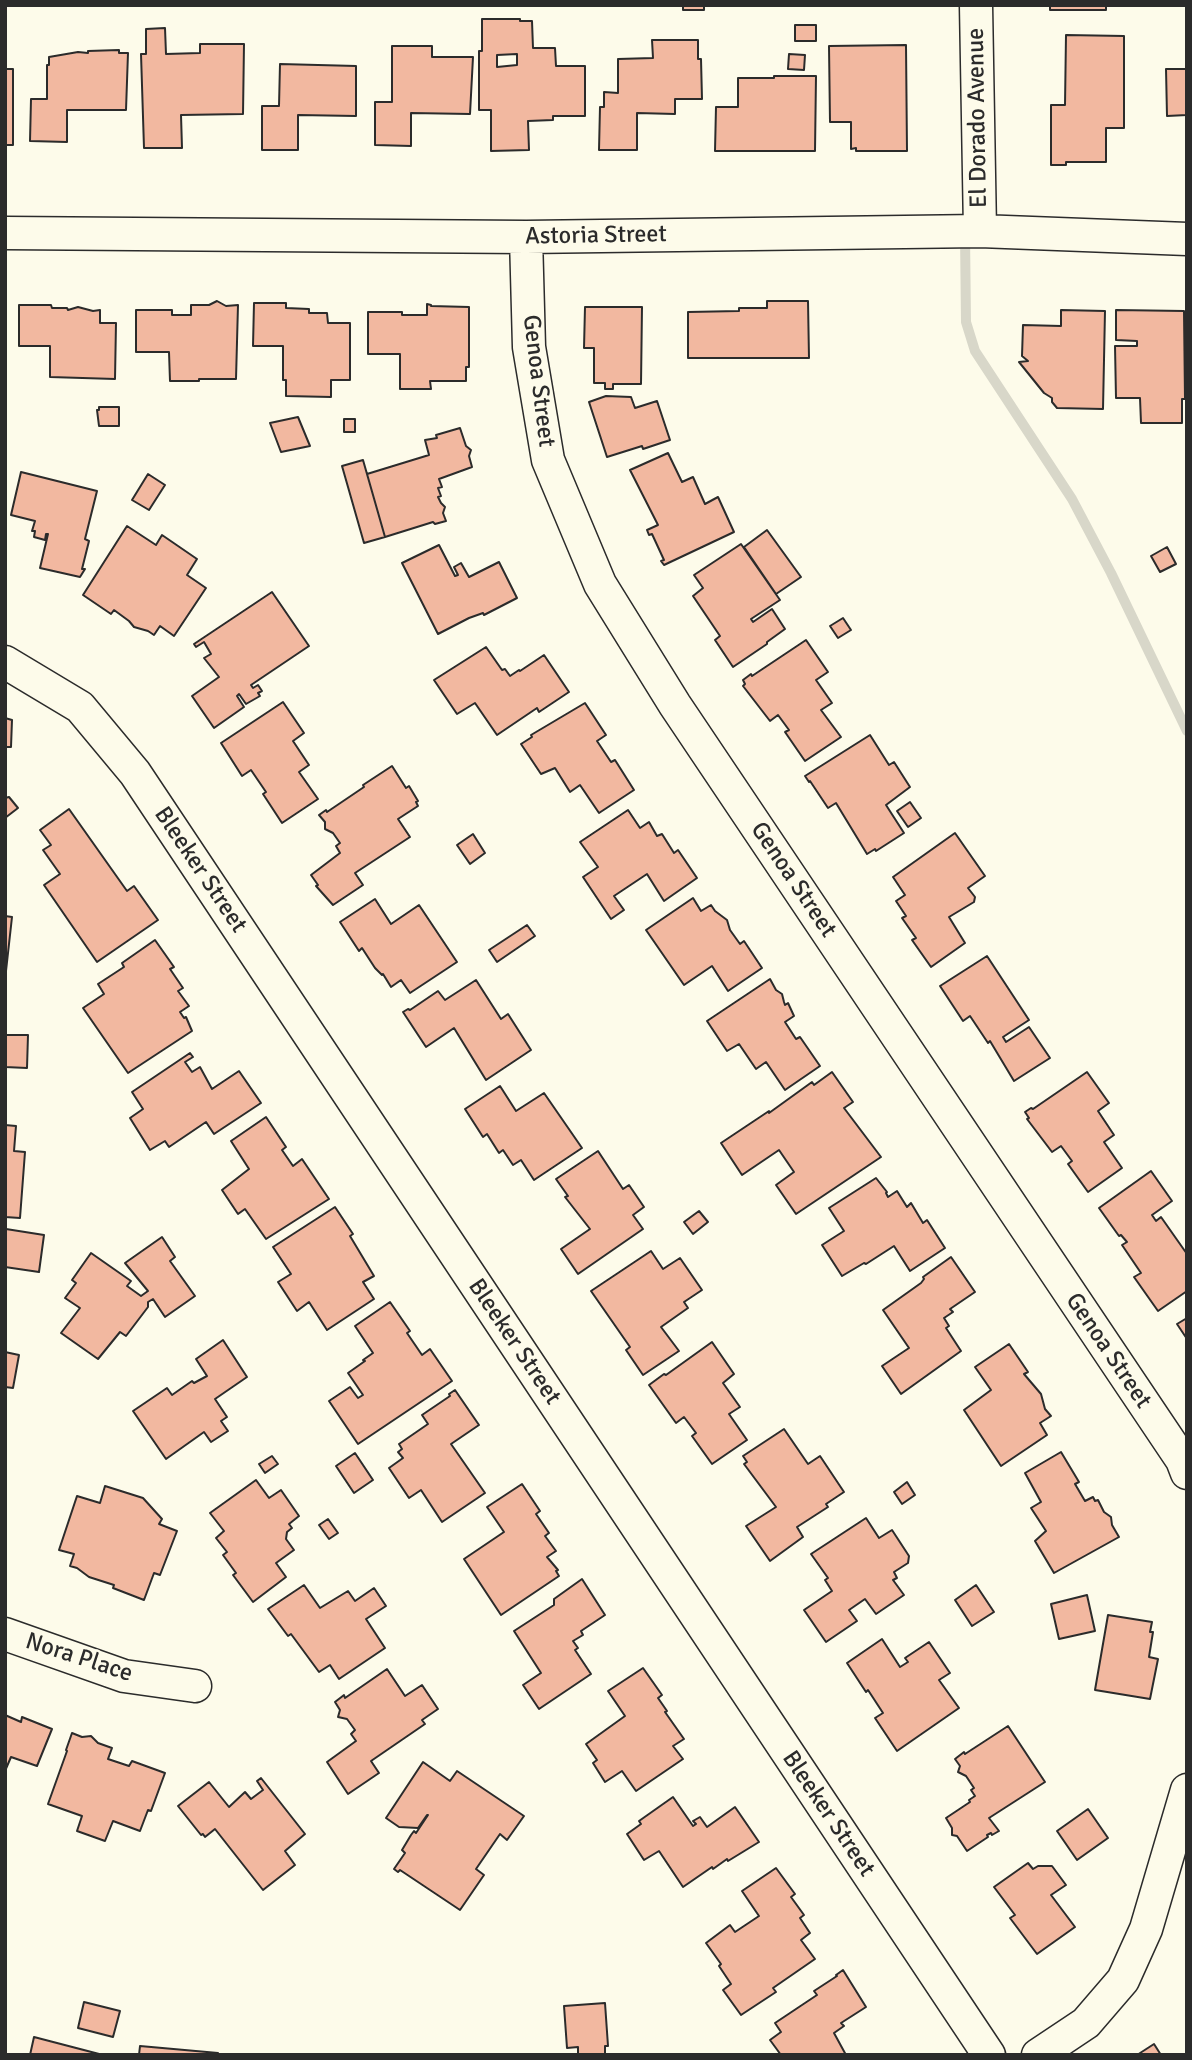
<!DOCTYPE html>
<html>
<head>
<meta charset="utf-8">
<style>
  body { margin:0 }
  #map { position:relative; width:1192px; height:2060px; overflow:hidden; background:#fdfbea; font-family:Signika,sans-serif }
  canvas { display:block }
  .frame { position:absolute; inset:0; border:7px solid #2b2b2b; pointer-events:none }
</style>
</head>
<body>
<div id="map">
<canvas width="1192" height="2060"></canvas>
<div class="frame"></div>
</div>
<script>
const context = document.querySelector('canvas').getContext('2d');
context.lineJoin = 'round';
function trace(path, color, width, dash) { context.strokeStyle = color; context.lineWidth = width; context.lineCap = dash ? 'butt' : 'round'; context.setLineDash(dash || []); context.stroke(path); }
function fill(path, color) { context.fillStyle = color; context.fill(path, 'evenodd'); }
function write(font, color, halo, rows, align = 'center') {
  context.font = font + ' Signika,sans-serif'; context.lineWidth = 5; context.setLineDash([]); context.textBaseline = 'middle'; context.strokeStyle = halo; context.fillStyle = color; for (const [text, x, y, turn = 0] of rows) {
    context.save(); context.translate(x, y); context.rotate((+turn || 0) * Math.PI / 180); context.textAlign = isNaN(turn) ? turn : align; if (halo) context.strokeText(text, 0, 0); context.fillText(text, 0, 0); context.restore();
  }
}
trace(new Path2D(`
  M965 234 966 322 975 351 1072 499 1111 573 1187 731`), '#d8d7c9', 10);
const building = new Path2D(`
  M683 5H704V10H683Z
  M1050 5H1106V10H1050Z
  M482 19H520V21H532L533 48H555L556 66H585V116H553V120L528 121 529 150 491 151V110H479V51H482ZM517 54V65L497 67V55Z
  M795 25H816V41H795Z
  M165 28 166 54 200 53V44H244L243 114 181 115 182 148H144L141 54H146V29Z
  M1066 35 1124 36V128H1106V162H1066V165H1051V105H1065Z
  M652 40H698V59H701L702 99H675V114L637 113V150H599L600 107H604V92L618 93V59L653 58Z
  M906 45 907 151H856V148L851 149V122H830L829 46Z
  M392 46H432V57H473L470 114 411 113V146L375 145V102H392Z
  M119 50V53H128L126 110H67V142L30 141 31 99H47V65H49V57L78 52 88 53V51Z
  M789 54 805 55 804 70 788 69Z
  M280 64 356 66V116L298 115V150H262V106H279Z
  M5 69H13V145H5Z
  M1166 69H1187V115L1167 116Z
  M774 76H816L815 151H715L716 107H738V78H774Z
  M217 301 226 306 238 305 236 379H199V381H170L169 352H136V310H172V315H191V305H209Z
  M767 301H808L809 358H688V312L739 311V308H767Z
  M254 303H286V308L309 309V313H327L328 323H350V380H331V397L286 396V380H283V346H253Z
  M427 304 431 305V306L469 307V367H466V381H430L431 389H400V354H368V312H402V315H427Z
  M19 305H51L52 308H67L68 310 78 307 93 311 100 310V323H116L115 379 50 377V346H19Z
  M585 307H642L641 384H613V389H605V383H594V348H584Z
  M1061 310 1105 311 1103 409 1057 408 1052 402V398L1044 393 1019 362 1028 361 1022 356 1023 325 1061 326Z
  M1116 310 1184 311 1185 399H1182V423H1141L1140 398H1116L1115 346H1137V341L1116 340Z
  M606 396 631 397 635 408 657 401 670 440 643 449 642 446 607 457 589 402Z
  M99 407H119V426H99L97 410H99Z
  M298 417 310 446 281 452 270 423Z
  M344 419H355V432H344Z
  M460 428 466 446 471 450 469 456 472 467 439 479 442 487 438 488 441 496 438 497 441 503 445 507 443 513 446 521 435 524 433 522 385 537 367 474 429 455 425 440 437 438 436 435Z
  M668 453 682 482 693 477 705 504 718 497 734 532 664 565 661 561 664 560 652 534 649 535 647 530 658 525 630 470Z
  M363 460 385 537 364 543 342 466Z
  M21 472 97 491 85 539 89 541 82 569H85L80 577 40 568 48 534H46L45 540 34 537 35 531H32L35 521 11 515Z
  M148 474 165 485 149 510 132 500Z
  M127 526 156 545 162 535 197 559 187 575 206 588 174 636 160 626 154 635 148 631 134 627 129 621 114 610 111 614 83 595Z
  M767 530 801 577 776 594 744 547Z
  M741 544 780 600 751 619 753 622 772 609 785 629 767 642V644L733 667 715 640 720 636 693 596 703 588 694 575Z
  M439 545 455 576 458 575 454 567 461 563 469 577 499 562 517 598 484 615 483 613 469 618 438 634 402 563Z
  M1167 547 1176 564 1160 572 1151 556Z
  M272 592 309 646 251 685 253 688 258 685 262 691 258 693 260 696 246 704 239 694 237 696 244 707 214 728 192 696 219 677 204 658 211 654 204 642 196 647 194 644Z
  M843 618 851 630 838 638 830 626Z
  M806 640 828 672 816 680 832 703 821 710 841 737 805 761 785 732 789 730 778 715 770 721 743 686 745 684 743 680 751 674 752 676Z
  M486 647 502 670 505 669 510 676 519 670 520 671 544 655 569 692 539 712 537 708 497 735 475 703 457 714 434 680Z
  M283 702 304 733 293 741 309 765 299 772 318 799 282 823 263 794 266 792 251 770 242 776 221 743Z
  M585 703 606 735 597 741 611 762 615 760 634 790 599 813 580 785 570 792 555 768 541 774 521 744 532 737 531 735Z
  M5 718 12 720 11 747H5Z
  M870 735 889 765 894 762 910 787 886 805 904 833 876 851 875 849 867 854 836 803 828 808 810 781 809 782 805 776Z
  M392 766 406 788 409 786 418 801 416 802 418 806 398 819 410 837 355 873 363 885 333 905 316 886 318 885 311 875 340 853 336 846 340 843 333 833 325 829V822L319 815 326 810 327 812 364 787 363 785Z
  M9 797 18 808 5 818V798Z
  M910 802 921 818 908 827 897 811Z
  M69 809 127 891 134 886 158 920 97 962 44 885 60 874 43 850 51 845 40 830Z
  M628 810 640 828 649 822 657 836 662 834 674 853 678 850 697 878 664 901 647 874 614 896 624 910 611 919 583 877 598 867 580 842Z
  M955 833 985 876 968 888 975 897 974 902 949 917 965 943 931 967 912 940 916 938 902 918 906 916 896 901 905 895 893 877Z
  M473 834 485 853 470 864 457 845Z
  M693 898 701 911 711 905 715 911 727 920 730 930 740 944 744 941 762 968 728 991 712 966 684 985 646 930Z
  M375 899 391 924 419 905 457 962 410 993 401 980 391 987 383 974 382 975 375 968 362 948 359 951 340 922Z
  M5 916 12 917 6 971 5 970Z
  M527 925 535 936 497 962 489 950Z
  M155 940 174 967 170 969 183 988 178 991 189 1006 180 1012 184 1018 186 1017 192 1031 128 1073 83 1008 104 994 98 984 124 967 122 963Z
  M987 956 1029 1020 1003 1037 1006 1042 1029 1027 1050 1058 1014 1081 990 1041 988 1043 970 1016 963 1021 940 986Z
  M770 979 776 990 782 994 784 1002 785 1005 788 1003 794 1016 785 1022 796 1039 800 1037 820 1066 785 1090 766 1062 756 1069 739 1044 727 1051 707 1021Z
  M476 980 501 1019 508 1014 531 1050 486 1080 454 1028 426 1047 403 1012 408 1009 410 1010 438 991 445 1000Z
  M5 1035H28L27 1068 5 1067Z
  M190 1053 193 1057 185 1062 192 1072 200 1067 212 1089 239 1071 261 1103 214 1134 206 1122 169 1147 165 1141 150 1150 130 1118 143 1109 132 1092Z
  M832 1072 853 1102 844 1108 881 1157 796 1214 776 1185 794 1172 779 1150 742 1175 721 1143 769 1111V1113L812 1082 814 1085Z
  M1087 1072 1109 1103 1098 1111 1114 1135 1104 1142 1122 1168 1088 1192 1068 1164 1072 1161 1061 1146 1052 1152 1027 1119 1029 1118 1025 1112 1031 1108 1033 1109Z
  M500 1086 516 1111 544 1093 582 1148 534 1180 521 1160 513 1165 503 1150 499 1153 487 1134 483 1137 465 1109Z
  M266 1117 286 1147 282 1150 293 1166 302 1159 329 1199 266 1239 245 1209 238 1214 222 1190 249 1169 231 1141Z
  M5 1125 16 1126 14 1151 25 1152 20 1218 5 1217Z
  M598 1151 623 1189 629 1185 644 1207 633 1215 643 1229 578 1274 561 1249 590 1229 565 1197 568 1196 556 1179Z
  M1151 1171 1172 1201 1152 1215 1156 1221 1161 1217 1187 1254V1291L1158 1311 1134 1277 1141 1273 1122 1245 1127 1242 1121 1235 1119 1236 1099 1208Z
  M876 1178 887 1192 886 1193 888 1197 897 1191 907 1207 911 1203 923 1223 927 1220 945 1248 910 1271 894 1246 866 1264 864 1263 842 1276 822 1245 844 1231 829 1208Z
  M335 1207 353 1234 350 1236 374 1276 363 1282 374 1299 327 1330 309 1302 297 1311 278 1282 291 1274 273 1247Z
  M699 1211 708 1222 693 1234 684 1222Z
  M6 1229 44 1235 39 1272 5 1267Z
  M162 1237 175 1257 170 1261 195 1296 165 1317 153 1299 148 1302V1307L126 1336 120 1332 98 1359 61 1333 80 1308 65 1298 76 1283 72 1280 91 1253 131 1281 127 1286 141 1296 148 1291 125 1263Z
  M651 1251 663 1269 680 1258 702 1290 684 1302 688 1308 661 1327 679 1351 643 1375 626 1350 630 1347 591 1291Z
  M951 1257 975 1292 950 1309 953 1312 944 1318 949 1326 946 1328 961 1351 901 1394 882 1366 909 1348 883 1310 921 1283 924 1279 923 1277Z
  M390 1302 410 1331 407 1333 422 1355 430 1349 452 1381 358 1444 329 1401 350 1387 358 1398 363 1395 348 1373 365 1361 363 1360 373 1353 355 1326Z
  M1187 1318V1339L1177 1324Z
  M223 1340 247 1377 215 1399 227 1417 221 1421 228 1431 211 1442 204 1432 166 1459 133 1411 167 1388 172 1395 192 1381 194 1383 207 1376 196 1359Z
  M712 1342 734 1374 723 1383 740 1407 729 1414 747 1440 712 1464 692 1436 696 1433 684 1417 676 1423 649 1385 664 1374 666 1375Z
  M1009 1344 1028 1372 1024 1374 1041 1394 1045 1409 1051 1416 1040 1423 1047 1435 1001 1466 964 1410 991 1390 975 1367Z
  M5 1352 19 1355 13 1388 5 1387Z
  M455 1390 479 1425 451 1444 485 1493 442 1522 421 1490 409 1498 389 1468 403 1458 398 1452 402 1449 399 1444 428 1424 422 1415 450 1396 449 1394Z
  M784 1429 808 1464 820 1456 844 1492 826 1504 828 1507 797 1527 803 1537 770 1561 746 1526 776 1507 744 1464 747 1462 743 1456Z
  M1061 1452 1079 1482 1075 1484 1085 1501 1093 1497 1095 1501 1098 1500 1104 1512 1111 1517 1112 1525 1119 1537 1054 1573 1035 1541 1046 1531 1031 1508 1041 1502 1025 1473Z
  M355 1453 373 1480 354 1493 336 1466Z
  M272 1456 278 1464 265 1473 259 1464Z
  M256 1480 269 1498 281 1490 299 1516 289 1524 292 1528 287 1532 286 1539 294 1550 276 1563 286 1577 253 1602 233 1575 236 1573 223 1555 227 1552 216 1538 224 1531 210 1513Z
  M907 1482 915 1495 902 1504 894 1492Z
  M522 1484 540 1511 536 1514 549 1533 545 1536 556 1551 547 1557 558 1570 556 1571 559 1576 501 1615 464 1559 504 1532 487 1507Z
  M105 1486 143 1498 162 1519 159 1524 177 1531 160 1575 154 1573 144 1600 113 1588 114 1585 89 1577 77 1568 70 1566 74 1554 59 1550 77 1496 100 1503Z
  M866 1518 879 1538 892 1530 909 1556 908 1563 894 1572 897 1578 893 1580 904 1595 876 1614 865 1599 849 1610 857 1621 826 1642 804 1610 832 1591 825 1580 828 1578 811 1554Z
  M328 1519 338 1533 329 1539 319 1525Z
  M582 1579 605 1615 581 1631 583 1635 573 1641 578 1648 575 1650 591 1674 539 1709 523 1685 541 1673 514 1631 554 1605V1599Z
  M304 1585 320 1608 348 1591 355 1601 374 1588 386 1606 366 1619 385 1648 339 1679 330 1665 319 1672 291 1634 288 1636 268 1609Z
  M976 1585 994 1612 972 1626 955 1600Z
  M1087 1595 1095 1631 1059 1639 1051 1604Z
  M1108 1615 1152 1622 1150 1632H1153L1149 1657 1158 1659 1150 1699 1095 1690Z
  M882 1639 900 1667 908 1662 905 1658 929 1642 950 1673 939 1680 959 1708 897 1751 875 1718 883 1713 868 1690 866 1692 847 1663Z
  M643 1668 662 1695 658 1698 667 1711 665 1712 684 1739 673 1746 683 1759 636 1791 622 1771 605 1782 593 1763 597 1760 586 1744 625 1716 608 1691Z
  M387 1669 405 1696 422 1685 438 1709 422 1720 425 1724 371 1761 379 1773 348 1794 327 1762 356 1741 351 1734 355 1730 347 1719 338 1717 340 1710 335 1702 344 1695 345 1698Z
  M5 1715 21 1722 22 1717 52 1729 37 1766 11 1757 5 1771Z
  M1008 1726 1045 1782 989 1818 999 1831 992 1835 991 1833 987 1835 988 1837 967 1851 957 1836 952 1835V1828L946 1818 970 1802 969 1800 975 1796 971 1790 974 1788 966 1776 958 1772 960 1766 955 1759 964 1752 965 1754Z
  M72 1733 82 1737 91 1736 98 1743 112 1748 108 1759 129 1766 132 1761 165 1773 151 1811 148 1810 140 1831 113 1821 105 1841 77 1831 82 1816 48 1804 67 1751 66 1750Z
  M423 1762 450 1781 457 1771 524 1816 507 1840 500 1834 476 1869 484 1875 460 1910 400 1870 398 1872 394 1869 405 1853 402 1850 411 1835 414 1831 416 1833 428 1815H427L418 1828 399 1827 386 1818Z
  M261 1778 305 1834 285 1851 295 1865 263 1890 215 1829 205 1837 203 1834 201 1835 178 1806 209 1782 229 1807 245 1792 251 1799 263 1790 257 1781Z
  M673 1797 693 1826 696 1824 693 1821 700 1817 707 1827 735 1807 759 1842 728 1861 727 1859 713 1869 712 1867 683 1887 659 1851 644 1860 627 1834 641 1824 639 1821Z
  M1088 1809 1108 1838 1077 1860 1057 1831Z
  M1028 1863 1033 1869 1038 1866H1052L1066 1885 1051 1895 1075 1927 1037 1954 1010 1918 1015 1915 994 1887Z
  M776 1868 795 1894 791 1897 804 1915 800 1918 810 1933 801 1940 815 1959 773 1988 776 1992 741 2015 723 1990 731 1984 719 1966 721 1964 706 1943 730 1925 735 1932 759 1916 742 1891Z
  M843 1970 866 2007 841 2023 844 2026 834 2033 846 2055H781L770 2040 781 2032 775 2023 817 1995 814 1991 837 1976 836 1975Z
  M84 2002 120 2011 113 2037 78 2028Z
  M605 2003 608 2046H605V2055H578V2047L567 2048 564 2006Z
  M34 2037 103 2055H30Z
  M1154 2044 1161 2055H1137Z
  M140 2046 218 2053V2055H139Z`);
fill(building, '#f2b8a0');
trace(building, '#2b2b2b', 2);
const street = new Path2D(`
  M976 5 980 231
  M5 233 526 237 980 231 1187 239
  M526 237 529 347 548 460 600 584 675 705 1182 1460 1187 1473
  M5 662 80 707 135 773 989 2055
  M5 1634 124 1676 195 1686
  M1038 2055 1086 2023 1123 1980 1146 1929 1187 1790`);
trace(street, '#2b2b2b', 35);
trace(street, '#fdfbea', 32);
write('24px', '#2b2b2b', '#fdfbea', [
  ["El Dorado Avenue",978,118,-91],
  ["Astoria Street",596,236,-1],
  ["Genoa Street",538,381,83],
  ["Bleeker Street",200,870,56],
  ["Genoa Street",793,880,56],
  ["Bleeker Street",514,1342,56],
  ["Genoa Street",1108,1351,56],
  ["Nora Place",79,1658,18],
  ["Bleeker Street",828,1814,56]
]);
</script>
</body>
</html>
